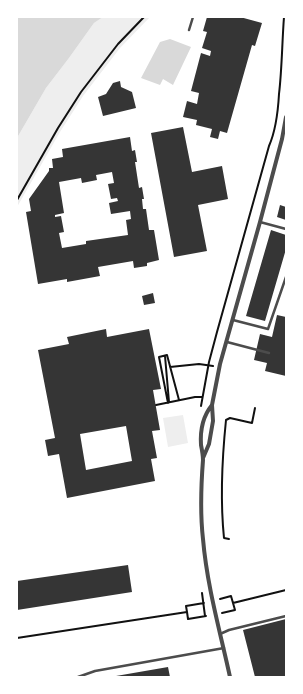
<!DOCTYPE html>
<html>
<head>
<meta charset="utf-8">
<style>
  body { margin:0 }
  #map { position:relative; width:303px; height:694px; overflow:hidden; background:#fff; font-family:Commissioner,sans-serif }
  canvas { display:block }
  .frame { position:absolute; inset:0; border:18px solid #fff; pointer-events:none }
</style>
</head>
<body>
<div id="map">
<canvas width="303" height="694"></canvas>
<div class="frame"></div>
</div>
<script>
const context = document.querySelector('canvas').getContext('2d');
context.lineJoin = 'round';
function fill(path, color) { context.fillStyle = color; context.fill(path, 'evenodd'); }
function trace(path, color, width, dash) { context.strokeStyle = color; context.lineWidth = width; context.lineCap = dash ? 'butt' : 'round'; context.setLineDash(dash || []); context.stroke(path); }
fill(new Path2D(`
  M103 17H150L120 48 83 96 60 132 17 207V138L46 88 69 58 94 23Z
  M183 415 188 443 168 447 163 418Z`), '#eee');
fill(new Path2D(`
  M17 17H103L94 23 69 58 46 88 17 138Z
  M170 39 191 47 173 85 163 79 160 85 141 78 160 42Z`), '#d9d9d9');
fill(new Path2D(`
  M207 17H240L262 23 255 46 252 45 227 133 220 131 218 139 210 137 212 129 196 125 197 120 183 117 187 101 197 104 199 93 191 91 201 53 210 56 211 51 202 48 207 32 203 31Z
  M120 81 121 87 132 92 136 108 103 116 98 97 106 94 113 83Z
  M183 127 192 172 222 166 228 199 198 205 207 251 174 257 151 133Z
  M130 137 132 151 135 150 137 162H135L139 188 142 187 144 199H142L143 209H146L149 230H154L159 260 147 263V266L134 268 133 261 98 267 100 276 67 282V279L38 284 26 212 31 211 29 199 49 171V168H53L52 159 63 157 62 149ZM112 172 114 183 108 184 111 199 117 198 118 201 109 203 111 214 130 211 131 219 126 220 128 235 86 241V244L62 248 59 233 64 232 61 216 55 217V215L64 213 59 182 81 178 82 183 97 180 96 175Z
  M280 205 286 207V220L277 217Z
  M271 230 286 235V249L265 321 246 316Z
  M153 293 155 303 144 305 142 296Z
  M277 315 286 317V376L265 371 267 363 254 360 260 334 272 337Z
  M106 329 107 337 149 329 161 389 153 390 160 430 152 431 157 458 151 459 155 481 67 498 59 454 48 456 45 440 55 438 38 350 69 344 67 337ZM126 426 132 461 86 470 80 434Z
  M128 565 132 592 17 610V581Z
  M286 619V677H255L243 630Z
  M168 667 170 677H116V676Z`), '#353535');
trace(new Path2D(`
  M17 200 58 128 81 92 118 44 144 17
  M165 356 169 402
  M170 367 199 364 213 366
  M168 403 159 357 167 355 179 400
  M156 405 195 397H202
  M201 406 209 362 217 332 269 146C276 130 278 112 279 94 282 69 282 43 284 17
  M229 539 224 538C220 499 222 459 226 420L230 418 252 423 255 408
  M202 593 205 616
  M220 599 231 596 233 603
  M187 612 186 606 204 603
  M222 613 235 610 233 603 286 590
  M17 638 187 612 188 619 206 616`), '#111', 2);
trace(new Path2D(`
  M189 30 193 17
  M260 222 286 229
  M233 320 268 329 286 277
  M227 342 269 353
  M220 634 229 630 286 616
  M78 677 95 671 224 648`), '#4c4c4c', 2.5);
trace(new Path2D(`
  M212 405C203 416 200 430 201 445 202 450 203 455 203 460 201 486 200 513 203 539 207 586 220 631 230 677
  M203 458 209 444 213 421 212 405 220 364 260 222 282 139 286 117`), '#4c4c4c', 4);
</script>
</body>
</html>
